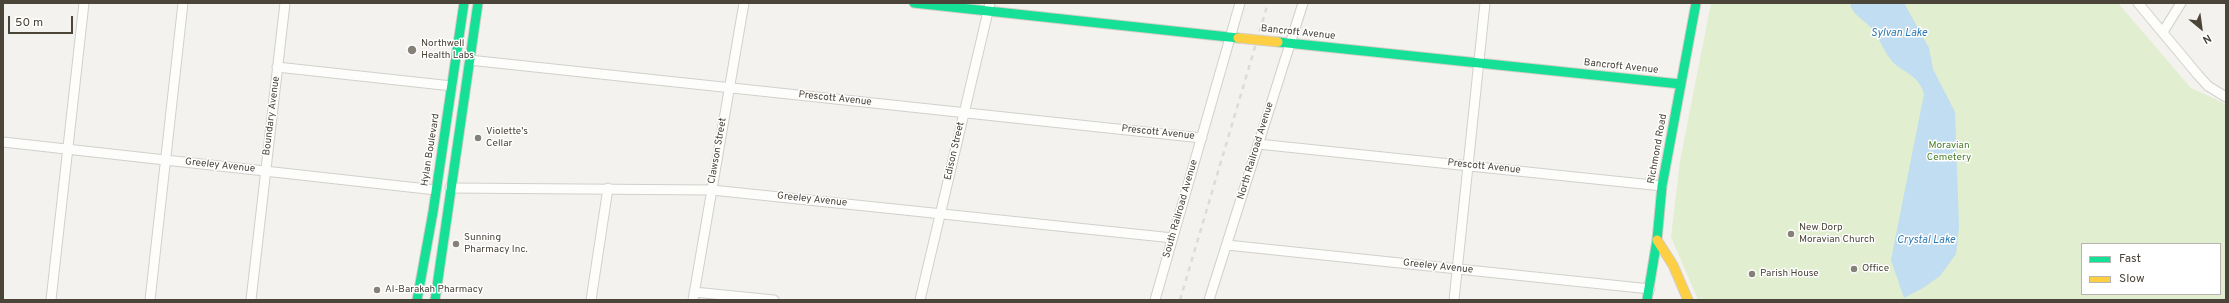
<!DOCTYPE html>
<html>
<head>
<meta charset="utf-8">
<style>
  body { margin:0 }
  #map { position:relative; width:2229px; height:303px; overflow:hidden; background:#f4f2ee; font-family:Overpass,sans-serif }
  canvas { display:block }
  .frame { position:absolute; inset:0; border:4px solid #4b4439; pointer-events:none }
  .legend { position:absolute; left:2081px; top:243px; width:140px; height:52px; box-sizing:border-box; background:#fff; border:1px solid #b7b4b0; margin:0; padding:5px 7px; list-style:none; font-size:12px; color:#4b4439 }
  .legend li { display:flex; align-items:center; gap:8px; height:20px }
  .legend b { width:20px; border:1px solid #b7b4b0 }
  .north { position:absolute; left:2181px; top:8px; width:40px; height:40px; -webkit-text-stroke:3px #fff; paint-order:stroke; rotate:151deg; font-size:11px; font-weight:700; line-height:16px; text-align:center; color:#4b4439 }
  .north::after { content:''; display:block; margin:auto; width:14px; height:18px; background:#4b4439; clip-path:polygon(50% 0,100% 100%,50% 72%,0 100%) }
  .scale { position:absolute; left:8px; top:16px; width:65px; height:18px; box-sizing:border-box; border:2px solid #4b4439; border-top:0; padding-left:5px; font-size:12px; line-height:14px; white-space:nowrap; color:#4b4439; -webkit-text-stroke:3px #fff; paint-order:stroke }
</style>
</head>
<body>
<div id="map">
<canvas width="2229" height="303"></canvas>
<div class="frame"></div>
<ul class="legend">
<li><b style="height:5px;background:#16e098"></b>Fast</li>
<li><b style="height:5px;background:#ffcf43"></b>Slow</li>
</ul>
<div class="north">N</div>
<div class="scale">50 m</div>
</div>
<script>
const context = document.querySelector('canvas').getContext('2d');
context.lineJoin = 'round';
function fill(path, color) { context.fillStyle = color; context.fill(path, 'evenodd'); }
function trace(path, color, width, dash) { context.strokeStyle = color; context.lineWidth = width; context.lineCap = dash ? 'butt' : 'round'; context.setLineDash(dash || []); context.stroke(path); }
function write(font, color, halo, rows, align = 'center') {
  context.font = font + ' Overpass,sans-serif'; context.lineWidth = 3; context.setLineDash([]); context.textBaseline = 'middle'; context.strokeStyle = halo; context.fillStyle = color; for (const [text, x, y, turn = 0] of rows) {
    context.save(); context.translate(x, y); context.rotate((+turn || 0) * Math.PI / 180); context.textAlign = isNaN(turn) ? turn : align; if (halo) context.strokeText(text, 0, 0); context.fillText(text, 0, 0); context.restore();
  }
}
fill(new Path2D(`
  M1711 3H2118L2191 88 2226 104V300H1698L1671 237 1680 161ZM2082 244H2220V294H2082Z`), '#e1eecf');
fill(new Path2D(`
  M1850 3H1904L1929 48 1933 69 1955 112 1959 227 1956 254 1940 276 1923 288 1904 298 1891 260 1924 94C1920 78 1908 74 1896 65 1885 56 1881 40 1872 29 1865 20 1852 15 1850 3Z`), '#c0ddf1');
const street = new Path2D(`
  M2138 3 2198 75 2208 86 2226 97
  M2163 32 2181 3
  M469 60 1202 138
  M277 67 452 86
  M3 142 436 190
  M1258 144 1662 186
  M450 188 712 190 1173 238
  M1227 245 1650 289
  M694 292 774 300
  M51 300 84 3
  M150 300 183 3
  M251 300 285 3
  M591 300 608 188
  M693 300 744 3
  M920 300 990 3
  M1155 300 1240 3
  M1209 300 1303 3
  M1454 300 1485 3`);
const fast = new Path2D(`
  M914 3 1238 38
  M1278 42 1680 84
  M417 300 433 212 464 3
  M435 300 478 3
  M1647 300 1657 240 1662 186 1696 3`);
const slow = new Path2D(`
  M1657 240 1673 265 1688 300`);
trace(street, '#d2d0cb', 11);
trace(fast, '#d3cfc5', 11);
trace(slow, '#d3cfc5', 11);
trace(street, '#fdfdfc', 9);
trace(fast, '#16e098', 9);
trace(slow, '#ffcf43', 9);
trace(new Path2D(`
  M1180 300 1268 3`), '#dbdbda', 2.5, [5, 5]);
const slowBridge = new Path2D(`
  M1238 38 1278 42`);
trace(slowBridge, '#d3cfc5', 11, []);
trace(slowBridge, '#ffcf43', 9);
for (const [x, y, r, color] of [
  [412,50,5,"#868178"],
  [478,138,4,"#868178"],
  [1791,234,4,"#868178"],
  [456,244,4,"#868178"],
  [1854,269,4,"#868178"],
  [1752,274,4,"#868178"],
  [377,290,4,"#868178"]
]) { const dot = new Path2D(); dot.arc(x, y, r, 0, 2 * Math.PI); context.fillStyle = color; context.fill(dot); trace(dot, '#fff', 1.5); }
write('10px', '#4b4439', '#fff', [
  ["Bancroft Avenue",1298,33,6],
  ["Bancroft Avenue",1621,67,6],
  ["Prescott Avenue",835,99,6],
  ["Boundary Avenue",272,116,-83],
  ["Prescott Avenue",1158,133,6],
  ["Richmond Road",1658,149,-80],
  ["Hylan Boulevard",431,150,-81],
  ["Clawson Street",718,151,-80],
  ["Edison Street",955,151,-77],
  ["North Railroad Avenue",1256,151,-73],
  ["Greeley Avenue",220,166,6],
  ["Prescott Avenue",1484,167,6],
  ["Greeley Avenue",812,200,6],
  ["South Railroad Avenue",1181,209,-74],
  ["Greeley Avenue",1438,267,6]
]);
write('10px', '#4b4439', '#fff', [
  ["Northwell",421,44],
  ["Health Labs",421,56],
  ["Violette's",486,132],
  ["Cellar",486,144],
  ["New Dorp",1799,228],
  ["Moravian Church",1799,240],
  ["Sunning",464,238],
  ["Pharmacy Inc.",464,250],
  ["Office",1862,269],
  ["Parish House",1760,274],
  ["Al-Barakah Pharmacy",385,290]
], 'left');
write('10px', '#4a7f2a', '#fff', [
  ["Moravian",1949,146],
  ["Cemetery",1949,158]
]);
write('italic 11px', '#2e7ab2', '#fff', [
  ["Sylvan Lake",1899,34],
  ["Crystal Lake",1926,241]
]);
</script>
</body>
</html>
